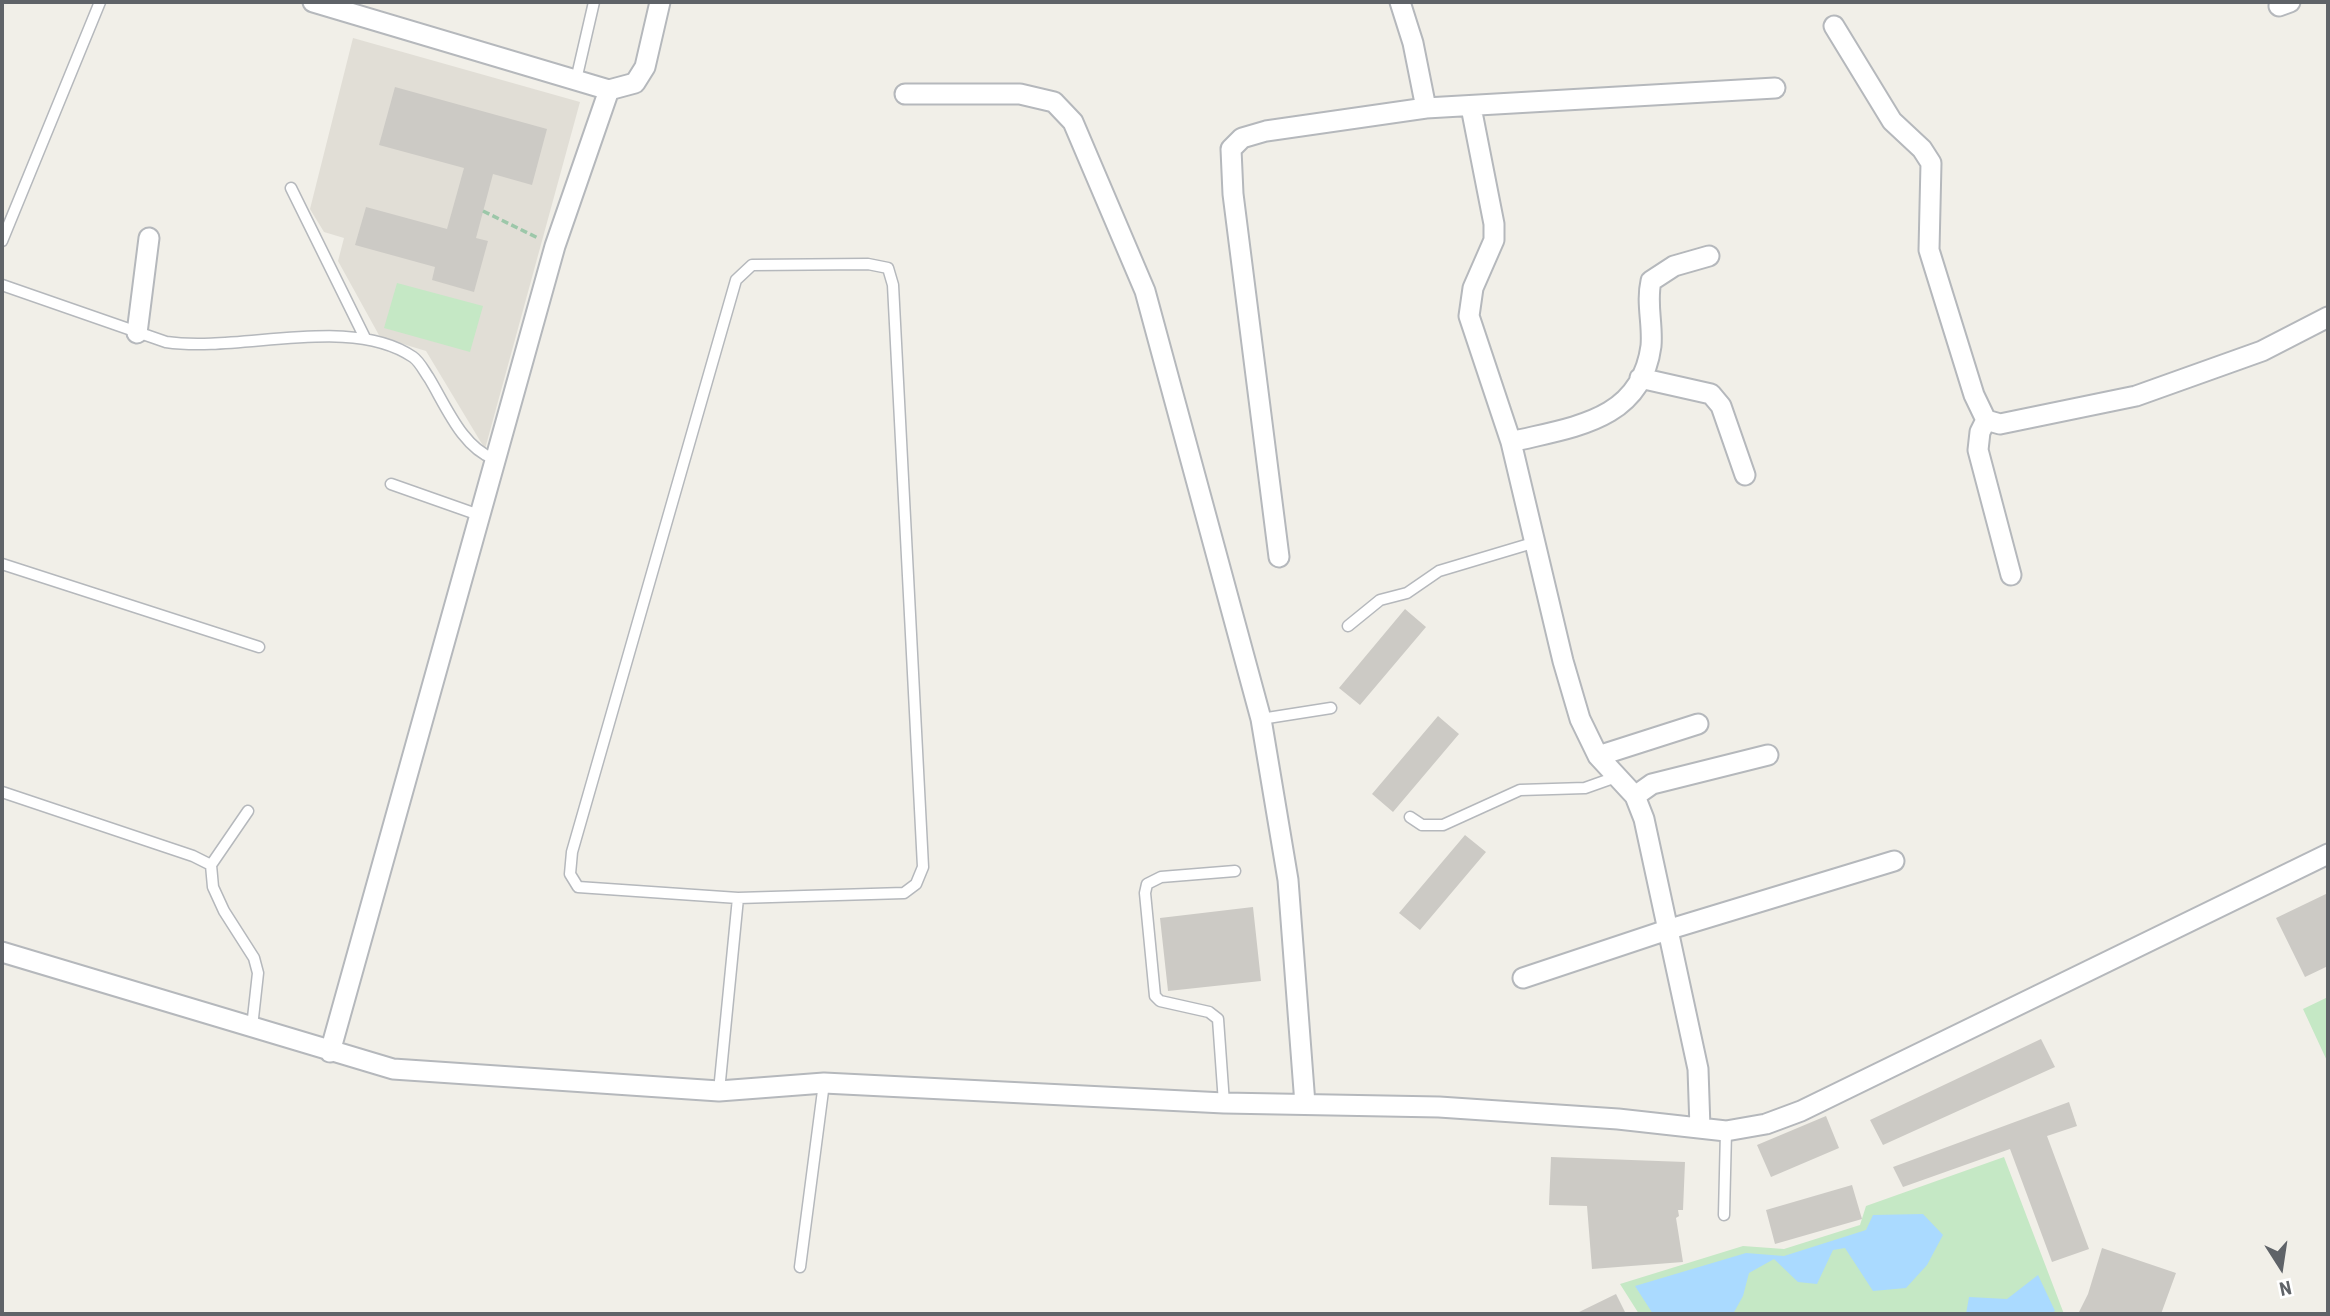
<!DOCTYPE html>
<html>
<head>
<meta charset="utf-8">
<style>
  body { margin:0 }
  #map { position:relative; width:2330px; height:1316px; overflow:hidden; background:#f1efe8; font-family:"Roboto Condensed",sans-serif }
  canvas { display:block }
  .frame { position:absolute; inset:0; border:4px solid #5f6368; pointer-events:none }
  .north { position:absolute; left:2246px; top:1232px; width:70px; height:70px; -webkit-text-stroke:5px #fff; paint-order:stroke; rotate:168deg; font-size:19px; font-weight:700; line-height:28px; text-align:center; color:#5f6368 }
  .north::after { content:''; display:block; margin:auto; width:24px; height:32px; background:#5f6368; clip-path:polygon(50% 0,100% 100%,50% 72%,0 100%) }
</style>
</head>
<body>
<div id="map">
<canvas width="2330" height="1316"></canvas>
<div class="frame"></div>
<div class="north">N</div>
</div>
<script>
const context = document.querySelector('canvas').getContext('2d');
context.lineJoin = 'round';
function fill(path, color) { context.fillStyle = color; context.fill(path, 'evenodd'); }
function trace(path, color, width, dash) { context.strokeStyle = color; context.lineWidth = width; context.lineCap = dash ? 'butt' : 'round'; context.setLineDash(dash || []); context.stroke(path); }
fill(new Path2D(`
  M353 38 580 102 485 449 426 351 380 337 338 261 344 238 324 232 310 209Z`), '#e1ded6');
fill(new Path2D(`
  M397 283 483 306 470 352 384 328Z
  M2328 997V1063L2303 1009Z
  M2004 1157 2064 1314H1639L1620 1284 1743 1246 1784 1249 1860 1225 1866 1206Z`), '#c5e8c5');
fill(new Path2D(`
  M1923 1214 1943 1235 1927 1265 1906 1288 1873 1291 1845 1248 1833 1250 1817 1284 1798 1282 1774 1259 1749 1273 1743 1296 1733 1314H1653L1635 1286 1746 1253 1784 1256 1866 1230 1873 1215Z
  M2038 1275 2055 1311 2050 1314H1966L1969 1297 2007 1299Z`), '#aadaff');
fill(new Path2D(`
  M395 87 547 129 532 185 493 174 476 238 488 241 474 292 432 280 435 267 355 245 366 207 447 229 464 168 379 145Z
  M1405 609 1426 627 1360 705 1339 688Z
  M1438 716 1459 734 1393 812 1372 794Z
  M1465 835 1486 852 1420 930 1399 913Z
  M2328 893V966L2305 977 2276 918Z
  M1253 907 1261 981 1168 991 1160 918Z
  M2041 1039 2055 1067 1883 1145 1870 1120Z
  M2069 1102 2077 1126 2047 1136 2089 1249 2052 1262 2010 1149 1903 1187 1893 1167Z
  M1826 1116 1839 1148 1771 1177 1757 1145Z
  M1551 1157 1685 1162 1683 1210H1678L1679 1216 1676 1218 1683 1262 1592 1269 1587 1206 1549 1205Z
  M1852 1185 1862 1219 1775 1244 1766 1210Z
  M2102 1248 2176 1273 2161 1314H2078L2088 1294Z
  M1616 1294 1626 1314H1575Z`), '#cccac5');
const lane = new Path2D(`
  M576 80 594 2
  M291 188 365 338
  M2 241 100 2
  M2 285 166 342C240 353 350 314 413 357 420 362 424 371 429 378 446 406 462 447 494 459
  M391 484 479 515
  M2 564 259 647
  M1348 626 1380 600 1407 593 1439 571 1536 542
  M1261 719 1331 708
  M2 792 193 856 211 865 213 887 224 911 254 958 258 973 252 1027
  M1410 817 1422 825H1443L1520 790 1585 788 1616 777
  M211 865 248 811
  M719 1091 738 898 904 893 916 884 923 867 893 285 888 268 868 264 752 265 736 280 572 852 570 874 578 887 738 898
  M1224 1103 1218 1019 1209 1012 1160 1001 1155 996 1145 893 1147 884 1161 877 1235 871
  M1724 1215 1726 1131
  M800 1267 824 1083`);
const street = new Path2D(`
  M313 2 609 90 635 83 645 67 660 2
  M1400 2 1413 43 1426 108
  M2279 6 2290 2
  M1834 26 1892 121 1922 149 1931 163 1929 250 1974 395 1986 420 2000 424 2136 396 2262 351 2328 317
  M905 94H1020L1054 102 1073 122 1145 291 1261 719 1288 880 1305 1104
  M1471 107 1494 224V240L1473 288 1469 316 1511 442 1563 661 1580 719 1598 756 1635 796 1644 819 1698 1069 1700 1128
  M137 333 149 238
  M1640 378 1711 394 1721 406 1745 475
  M1986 420 1980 432 1978 450 2011 575
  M1511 442C1571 427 1641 422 1651 346 1653 324 1646 303 1651 281L1674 266 1709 256
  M1279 557 1233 194 1231 149 1242 138 1266 131 1426 108 1775 88
  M1598 756 1698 724
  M1635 796 1652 784 1768 755
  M2 952 393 1069 719 1091 824 1083 1224 1103 1439 1107 1618 1119 1726 1131 1766 1124 1801 1111 2328 854
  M1523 978 1667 930 1894 861
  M330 1052 555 246 609 90`);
trace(lane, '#b5b8bc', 13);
trace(street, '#b5b8bc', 23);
trace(new Path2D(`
  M483 211 538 238`), '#9cc7a9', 3.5, [7, 3.5]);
trace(lane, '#fff', 10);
trace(street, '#fff', 19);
</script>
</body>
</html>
